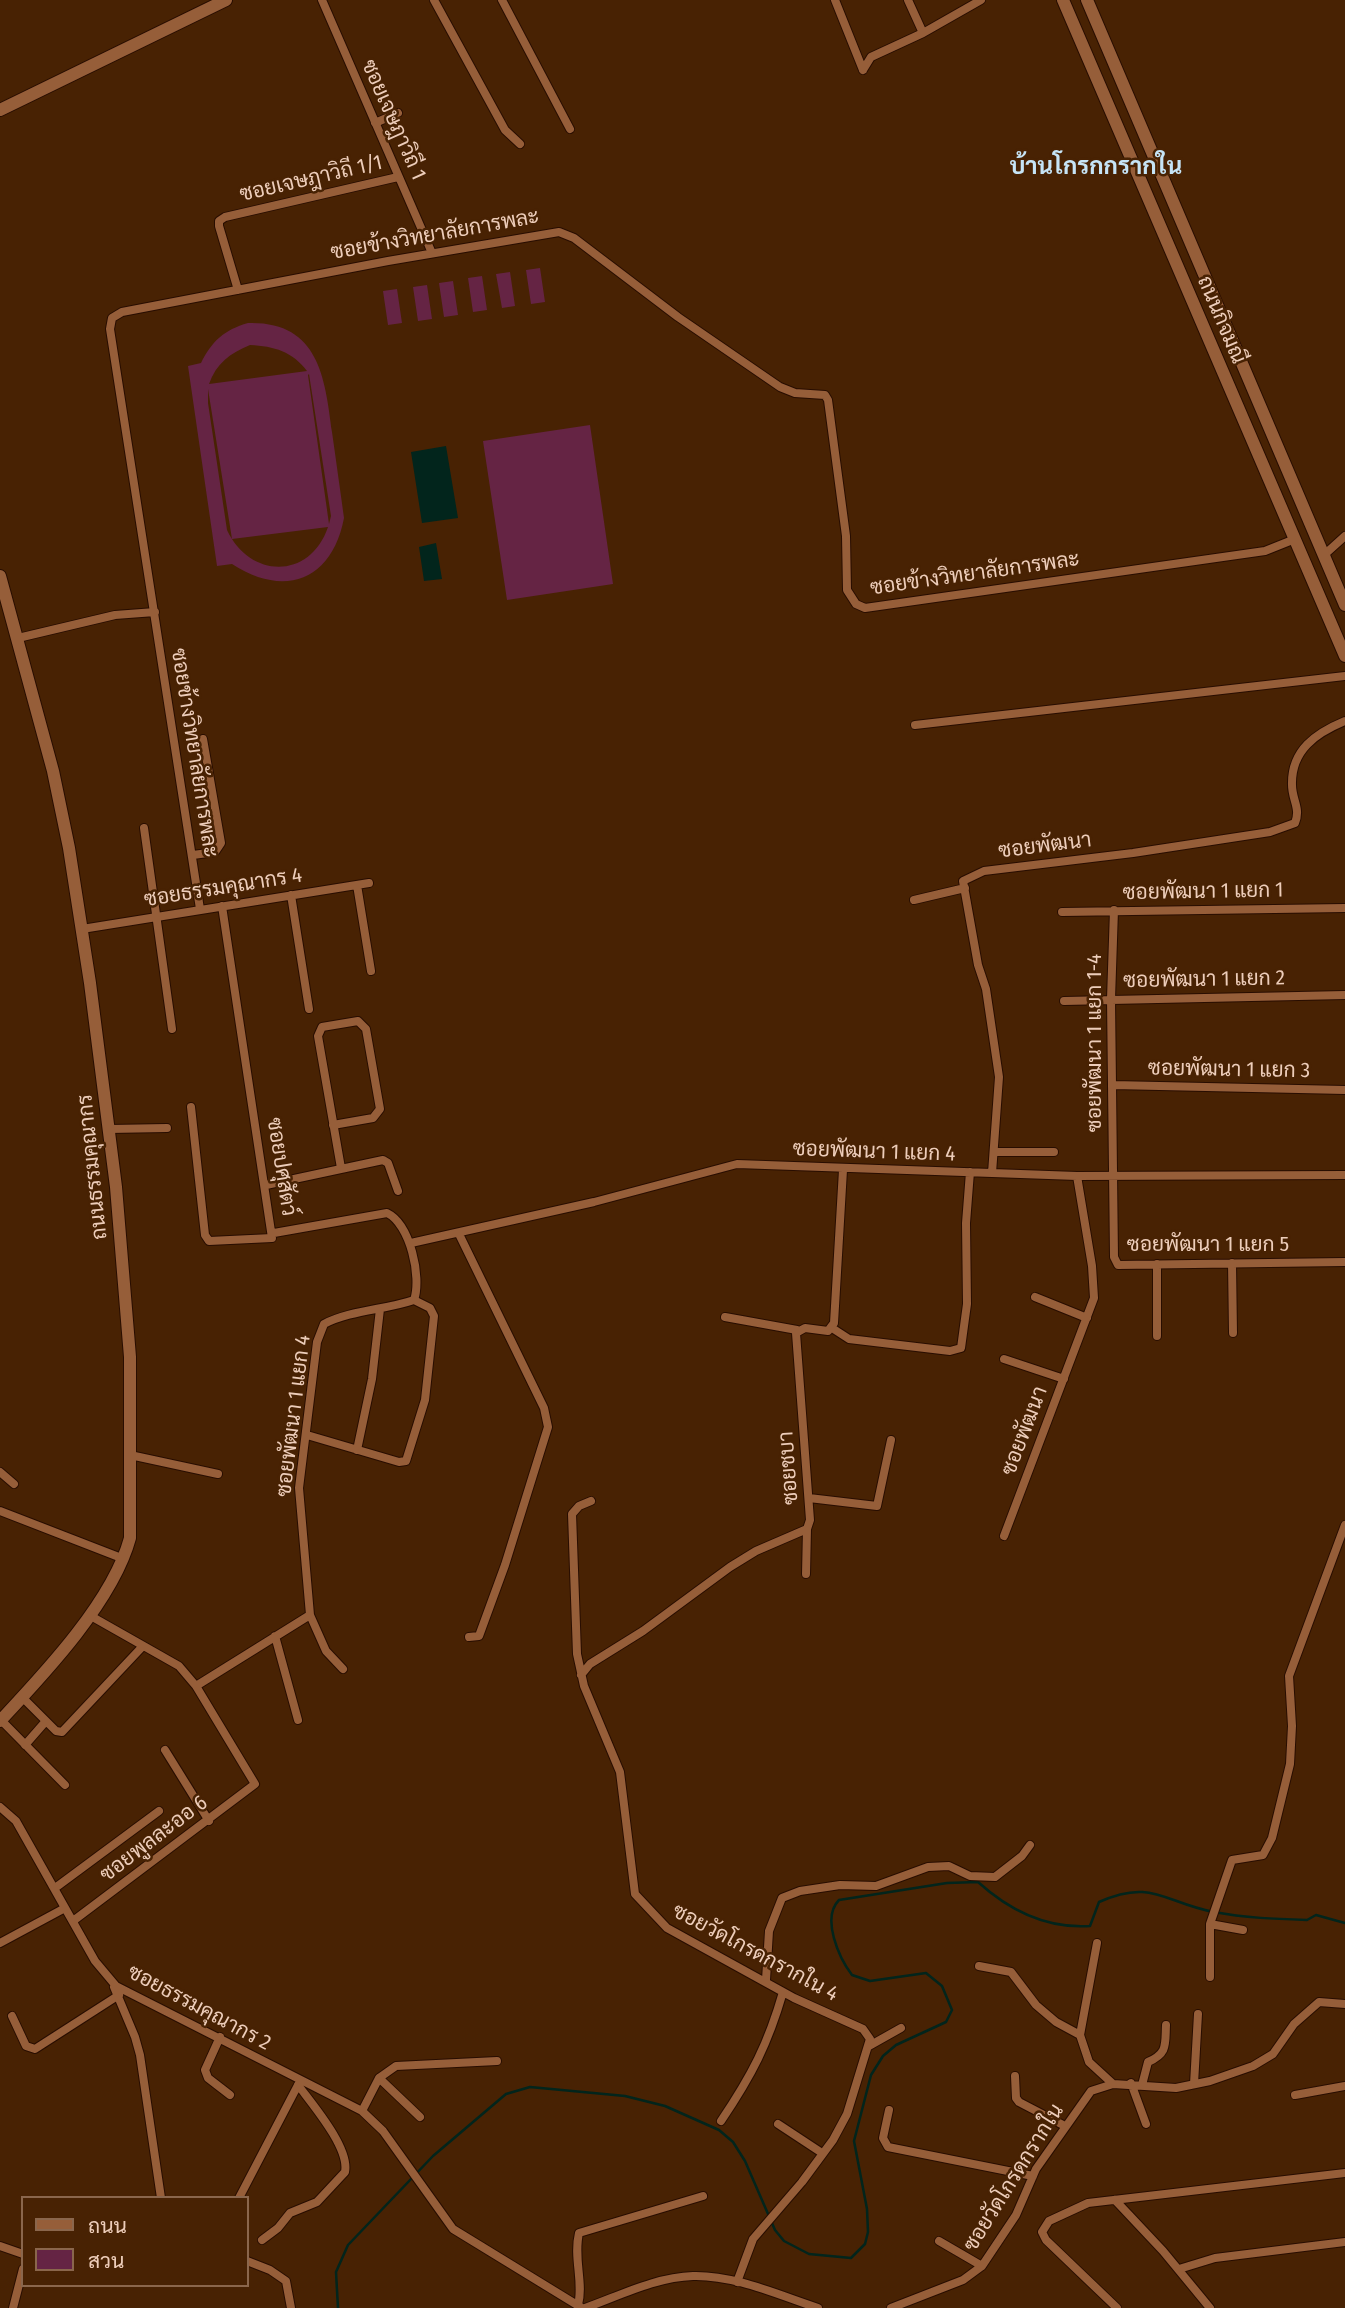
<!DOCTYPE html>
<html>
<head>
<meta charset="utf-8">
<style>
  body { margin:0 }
  #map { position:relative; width:1345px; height:2308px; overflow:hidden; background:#482203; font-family:"Fira Sans Condensed",Sarabun,sans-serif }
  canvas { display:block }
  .legend { position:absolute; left:21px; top:2196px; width:228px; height:91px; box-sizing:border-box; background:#482203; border:2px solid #8a664c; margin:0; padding:9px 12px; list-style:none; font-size:21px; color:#edcdba }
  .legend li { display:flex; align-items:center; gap:14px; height:35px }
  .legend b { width:35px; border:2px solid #8a664c }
</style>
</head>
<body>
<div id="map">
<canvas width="1345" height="2308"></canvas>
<ul class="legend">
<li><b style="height:9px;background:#965e39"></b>ถนน</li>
<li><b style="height:19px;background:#652444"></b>สวน</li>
</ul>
</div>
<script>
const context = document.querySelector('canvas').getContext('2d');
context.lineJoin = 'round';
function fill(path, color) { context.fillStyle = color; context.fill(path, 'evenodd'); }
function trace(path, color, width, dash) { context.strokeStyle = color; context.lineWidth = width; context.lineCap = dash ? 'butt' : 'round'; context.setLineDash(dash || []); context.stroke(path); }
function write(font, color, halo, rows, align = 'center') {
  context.font = font + ' "Fira Sans Condensed",Sarabun,sans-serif'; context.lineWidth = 5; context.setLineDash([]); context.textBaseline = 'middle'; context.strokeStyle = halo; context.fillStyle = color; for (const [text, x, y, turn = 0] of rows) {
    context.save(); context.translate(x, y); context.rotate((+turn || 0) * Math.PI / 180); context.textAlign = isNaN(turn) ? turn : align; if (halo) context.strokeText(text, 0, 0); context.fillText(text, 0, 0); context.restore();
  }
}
fill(new Path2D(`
  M540 268 545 302 531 304 526 270Z
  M510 272 515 306 502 308 496 274Z
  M482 276 487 310 473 312 468 278Z
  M453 281 458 315 444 317 439 283Z
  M427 285 432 319 418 321 413 287Z
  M397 289 402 323 388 325 383 291Z
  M248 323C318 321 325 376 332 432 336 460 340 489 344 518 332 581 284 598 232 564L217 566 188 366 201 363C212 341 224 330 248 323ZM250 345C274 346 293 352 307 371L209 384C216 364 230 353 250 345ZM309 374 331 516 329 524 308 375ZM208 389 232 539 328 527C310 580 250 579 227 530L208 403Z
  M590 425 613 584 507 600 483 441Z`), '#652444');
fill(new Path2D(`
  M446 446 458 518 422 523 411 452Z
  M436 543 442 579 424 581 419 547Z`), '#02251c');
trace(new Path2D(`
  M338 2308 336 2272 348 2245 433 2156 506 2094 530 2087 625 2096 665 2106 719 2130 733 2142 745 2161 775 2230 784 2241 809 2254 851 2258 865 2244 868 2232 867 2209 854 2141 871 2075 883 2056 896 2045 946 2022 952 2010 942 1986 926 1973 870 1981 852 1975C839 1958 821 1918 839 1900L947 1883 978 1882C1010 1911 1046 1929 1090 1926L1099 1902C1152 1878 1165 1903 1214 1912 1245 1918 1276 1919 1307 1920L1316 1915 1345 1923`), '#02251c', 2.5);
const street = new Path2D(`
  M322 0 432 253
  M434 0 505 130 520 144
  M502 0 570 129
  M835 0 863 70
  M908 0 923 33
  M863 70 871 57 923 33 981 0
  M375 123 398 113
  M238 290 219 226V221L225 217 398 177
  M1324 555 1345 536
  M18 638 115 615 155 612
  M915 725 1345 676
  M144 828 172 1029
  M193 855 215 852 221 843 203 739
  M357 885 371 971
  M291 895 309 1009
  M914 900 965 888
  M200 909 110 329 112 318 122 312 388 261 559 232 574 238 678 317 780 387 795 393 825 395 828 400 846 536 847 590 856 604 865 608 1265 551 1295 539
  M1114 910 1111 999 1114 1257 1118 1265 1345 1262
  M1062 912 1345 908
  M82 929 369 883
  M1064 1001 1345 995
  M1113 1085 1345 1090
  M191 1107 205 1235 209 1241 272 1238 222 906
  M333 1125 373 1118 380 1109 366 1029 358 1021 322 1027 318 1036 341 1168
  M109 1129 167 1128
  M994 1152H1054
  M992 1173 999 1077 986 989 978 965 963 881 984 871 1133 853 1270 832 1295 823C1301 808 1292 800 1292 785 1291 750 1316 733 1345 721
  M266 1185 383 1160 388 1163 398 1191
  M459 1234 544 1408 548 1427 505 1565 479 1636 469 1637
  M411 1243 594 1202 737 1164 1077 1176 1345 1175
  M1232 1263 1233 1333
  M1157 1264V1336
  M1035 1297 1087 1318
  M725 1317 797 1330
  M832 1328 849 1339 950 1351 961 1348 967 1304 966 1223 970 1172
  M1004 1359 1064 1379
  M307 1435 399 1462 406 1461 425 1400 434 1316 430 1308 414 1300
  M357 1450 372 1379 380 1309
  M130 1455 218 1474
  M0 1472 14 1484
  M809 1498 877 1506 891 1440
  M591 1501 579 1506 572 1514 577 1654 584 1686 620 1772 635 1894 667 1928 794 1998 863 2029 870 2039 847 2114 833 2140 802 2182 753 2239 737 2282
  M0 1511 124 1559
  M1004 1536 1094 1298 1092 1266 1077 1176
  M806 1574 807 1529
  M310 1615 326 1651 343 1669
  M275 1636 298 1720
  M581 1675 590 1664 643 1631 730 1567 756 1551 807 1529 810 1520 796 1333 805 1328 828 1331 834 1323 843 1170
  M196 1686 310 1615 299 1488 317 1342 324 1324C351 1310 385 1310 414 1300 422 1277 410 1224 387 1213L274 1233
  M22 1697 56 1731 62 1732 142 1647
  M1 1720 65 1785
  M25 1745 46 1721
  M165 1750 209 1821
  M0 1807 16 1821 95 1961 116 1986 362 2111 383 2131 453 2229 582 2308
  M55 1888 159 1811
  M73 1921 255 1784 196 1686 179 1666 89 1615
  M1210 1924 1243 1930
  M0 1943 65 1908
  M1097 1943 1080 2035 1089 2062 1113 2084
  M979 1966 1011 1972 1036 2005 1056 2022 1080 2035
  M1210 1977V1924L1232 1860 1263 1855 1272 1838 1290 1764 1292 1726 1289 1676 1345 1525
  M766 1980 769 1931 782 1898 800 1891 840 1885 876 1886 928 1867 949 1866 970 1876 995 1877 1022 1856 1030 1845
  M114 1987 135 2037 140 2055 161 2198
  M12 2016 26 2046 35 2049 119 1995
  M220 2037 205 2070 208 2078 230 2095
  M869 2046 901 2028
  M1015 2076 1016 2098 1019 2102 1065 2126
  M379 2078 420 2117
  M1131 2083 1146 2124
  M1194 2084 1198 2014
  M1142 2085 1148 2062C1168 2053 1165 2045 1166 2025
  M1295 2095 1345 2086
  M889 2110 883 2138 888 2147 1033 2176
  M362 2111 379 2078 396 2066 497 2061
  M721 2121C752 2075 768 2044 783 1992
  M778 2124 822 2153
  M239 2198 299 2083
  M1115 2200 1163 2251 1210 2308
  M262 2240 278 2228 290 2213 317 2202 345 2172C350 2148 312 2104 298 2085
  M939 2241 982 2266
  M0 2246 23 2254
  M247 2261 270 2270 286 2281 291 2308
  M1179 2269 1215 2258 1345 2242
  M578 2305C584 2283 573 2258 579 2233L703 2196
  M13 2308 23 2269
  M585 2308C619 2296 656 2277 693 2276 735 2275 778 2295 818 2308
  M891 2308 963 2280 982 2266 1016 2215 1036 2169 1091 2091 1113 2084 1176 2088 1210 2081 1253 2066 1273 2054 1294 2024 1319 2002 1345 2004
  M1117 2308 1046 2240 1042 2232 1049 2221 1088 2203 1345 2173`);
const secondary = new Path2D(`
  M1063 0 1345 656
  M1087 0 1345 605
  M0 110 226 0
  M0 576 53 771 69 848 90 983 116 1187 130 1357V1538C113 1601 45 1673 0 1721`);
trace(street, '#280d00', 10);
trace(secondary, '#280d00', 14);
trace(street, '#965e39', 8);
trace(secondary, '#965e39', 12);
write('21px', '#edcdba', '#482203', [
  ["ซอยเจษฎาวิถี 1",393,120,66],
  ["ซอยเจษฎาวิถี 1/1",311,179,-13],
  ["ซอยข้างวิทยาลัยการพละ",435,235,-10],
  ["ถนนกิจมณี",1221,320,67],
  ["ซอยข้างวิทยาลัยการพละ",975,574,-8],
  ["ซอยข้างวิทยาลัยการพละ",194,753,81],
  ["ซอยพัฒนา",1045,846,-7],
  ["ซอยธรรมคุณากร 4",223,888,-9],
  ["ซอยพัฒนา 1 แยก 1",1203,892,-1],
  ["ซอยพัฒนา 1 แยก 2",1204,980,-1],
  ["ซอยพัฒนา 1 แยก 1-4",1095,1043,-90],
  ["ซอยพัฒนา 1 แยก 3",1229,1070,1],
  ["ซอยพัฒนา 1 แยก 4",874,1152,2],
  ["ถนนธรรมคุณากร",93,1167,-96],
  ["ซอยปศุสัตว์",281,1167,81],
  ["ซอยพัฒนา 1 แยก 5",1208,1245],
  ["ซอยพัฒนา 1 แยก 4",294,1416,-83],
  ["ซอยพัฒนา",1025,1431,-69],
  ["ซอยชบา",789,1468,-94],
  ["ซอยพูลละออ 6",154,1839,-37],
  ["ซอยวัดโกรดกรากใน 4",755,1953,28],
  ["ซอยธรรมคุณากร 2",199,2008,28],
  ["ซอยวัดโกรดกรากใน",1014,2178,-58]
]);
write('bold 24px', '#c6e4f6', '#482203', [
  ["บ้านโกรกกรากใน",1096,167]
]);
</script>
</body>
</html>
